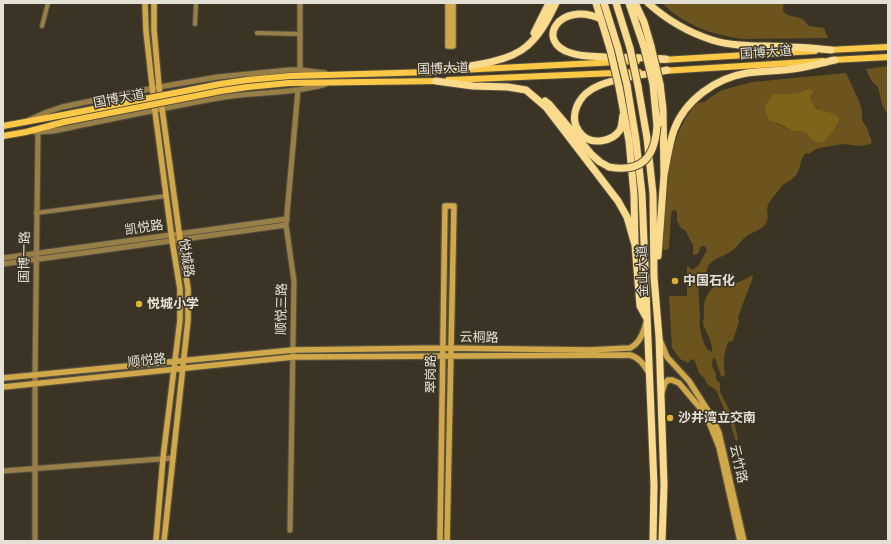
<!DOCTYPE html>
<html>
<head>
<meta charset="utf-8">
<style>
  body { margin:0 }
  #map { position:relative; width:891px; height:544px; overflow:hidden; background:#3b3424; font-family:"Open Sans",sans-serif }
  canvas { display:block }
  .frame { position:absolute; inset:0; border:4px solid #e4e0d6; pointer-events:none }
</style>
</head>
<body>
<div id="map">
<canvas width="891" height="544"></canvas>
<div class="frame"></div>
</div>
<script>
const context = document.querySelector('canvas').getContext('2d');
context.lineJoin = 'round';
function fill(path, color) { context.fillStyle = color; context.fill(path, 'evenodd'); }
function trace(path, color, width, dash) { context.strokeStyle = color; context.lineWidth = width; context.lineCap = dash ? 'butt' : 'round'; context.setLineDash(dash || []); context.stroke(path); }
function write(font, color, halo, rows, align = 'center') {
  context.font = font + ' "Open Sans","Noto Sans SC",sans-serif'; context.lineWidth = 3; context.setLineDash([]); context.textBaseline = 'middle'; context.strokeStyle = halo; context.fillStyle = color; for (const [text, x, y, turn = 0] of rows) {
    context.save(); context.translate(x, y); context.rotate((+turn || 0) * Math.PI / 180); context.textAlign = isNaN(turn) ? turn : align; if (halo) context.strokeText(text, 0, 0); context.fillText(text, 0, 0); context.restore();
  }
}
fill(new Path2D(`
  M662 3H784C779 19 794 14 802 19 805 20 806 24 809 26L824 28 828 38 743 39C712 35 684 25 662 3Z
  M888 66V116L882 104 878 87 872 82 866 69Z
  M846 73 859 101 862 111V120L867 128 872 142 870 144 861 146 843 144 825 147 816 149 809 154 806 153C800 158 801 166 798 172 792 182 788 180 782 186 778 191 772 198 769 203 764 211 772 217 764 226 760 230 753 232 748 235 742 239 738 246 733 250 718 261 704 257 706 283L703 286 702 282H698L700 318C698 326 703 344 708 350L712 352C713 341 705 332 703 323 703 319 704 320 704 317 705 312 703 308 704 304 706 292 721 277 732 273L734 274 732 282 734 284 748 278 752 275 753 277 738 317 739 322 733 340 731 342 729 341C726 346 724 355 724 361 723 367 726 372 724 377L721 376 715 358H713L712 366 716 374V379L720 383V392L733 417 738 439 736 441 730 423 716 390 708 385 704 378 699 373 694 359 691 360 688 363 680 359 672 348 669 296H687V267L688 266 692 270 698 266 707 250 705 246H701L698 254 693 255V245L690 240 686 231 681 228 677 221V211L673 210 671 214 669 247 667 250H663L662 245C666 198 663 141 697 103L704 102 720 91 729 88 753 82ZM809 89 812 96 810 98V101C818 110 828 116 838 124L827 137 825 142C810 142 816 140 806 133 802 130 798 132 794 131 783 128 772 120 765 112V105L773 94 796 93Z`), '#6b541d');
fill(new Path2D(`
  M809 89 813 90C813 94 810 96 810 101H812C817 116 831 108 839 118 839 127 828 134 825 142 821 142 816 143 812 140 810 138 809 135 806 133 802 130 798 132 794 131 785 129 779 121 770 121L765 112V105L773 94 796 93Z`), '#7f6319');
const minor = new Path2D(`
  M195 24 196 3
  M42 26 48 3
  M257 33 300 34
  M36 213 166 196`);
const tertiary = new Path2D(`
  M300 3V70
  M29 120 47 112 62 107 159 87 218 77 289 70H300L325 73
  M35 132 53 131C108 120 163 108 218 98 254 92 291 94 326 84
  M3 258 287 219
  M3 264 286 225
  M3 471 173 458
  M290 530 294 281 286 225 298 90
  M35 541V375L38 132`);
const secondary = new Path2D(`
  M145 3 146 31 155 111 172 240 180 289V320L163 458 156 541
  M154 3V30L159 87 180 239 188 289V320L164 541
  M448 3V46H453V3
  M660 340 667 357 689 381 705 406 713 419 719 433 744 541
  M3 378 293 350 443 348 589 350 630 348C640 343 643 333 646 323
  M3 387 293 357 630 355C640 358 644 365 649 373
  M662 392 665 383 668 380H672L679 383 701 409 709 422 719 447 740 541
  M440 541 445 206H454L447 541`);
const primary = new Path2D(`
  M828 50 888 47
  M662 60 815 51
  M832 60 888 57
  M460 70 637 61
  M662 71 823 61
  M247 80 290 76 431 72
  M448 80 639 72
  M248 87 289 83 439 81
  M3 126 63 115
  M3 136 26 132 64 122`);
const trunk = new Path2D(`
  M596 3 610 49
  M604 3 618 48
  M616 3 630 48
  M629 3 644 47
  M635 3 644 22 651 46
  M648 3C667 20 687 32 712 40 737 48 765 45 791 47 805 47 818 49 831 50
  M601 19C559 0 534 42 571 53 582 57 594 56 605 57 625 57 646 58 666 59
  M534 33 549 3
  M428 72C456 67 506 65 527 46 541 34 548 19 556 3
  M436 81 473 86 508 87 526 90 546 107 618 201 627 217 635 245
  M653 84 657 126
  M627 85 636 140 642 194 654 485 653 541
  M638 86 647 138 653 194 654 277 659 337 664 485 662 541
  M619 87 629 141 634 195 635 245 640 306 646 317
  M545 101 549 104 592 155 600 162 609 167
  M623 115C622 120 622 126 620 130 612 142 592 145 582 135 565 117 580 93 598 86 618 77 646 75 667 70
  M664 175C667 161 669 144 674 130 685 100 716 78 747 73 762 71 778 71 793 69 807 67 821 63 835 60
  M658 256 664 175 663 109 660 84`);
trace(minor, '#565040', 6);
trace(tertiary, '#565040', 7);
trace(secondary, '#565040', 8);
trace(primary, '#565040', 8);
trace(trunk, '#565040', 9);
trace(minor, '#987f47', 4);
trace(tertiary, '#987f47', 5);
trace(secondary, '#d0a849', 5.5);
trace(primary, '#fcc846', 6);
trace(trunk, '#fada8d', 7);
const primaryBridge = new Path2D(`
  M63 115 220 84 247 80
  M64 122 221 91 248 87`);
const trunkBridge = new Path2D(`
  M651 46 660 84
  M644 47 653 84
  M618 48 627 85
  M630 48 638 86
  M610 49 619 87
  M609 167C642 173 655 157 657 126`);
trace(primaryBridge, '#565040', 8, []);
trace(trunkBridge, '#565040', 9, []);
trace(primaryBridge, '#fcc846', 6);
trace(trunkBridge, '#fada8d', 7);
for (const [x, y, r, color] of [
  [675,281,4,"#e0b034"],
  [139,304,4,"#e0b034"],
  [670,418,4,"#e0b034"]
]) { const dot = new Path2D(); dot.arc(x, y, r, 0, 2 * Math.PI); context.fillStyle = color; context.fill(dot); trace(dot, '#3b3424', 1.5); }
write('13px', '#e4e0d6', '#3b3424', [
  ["国博大道",766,53,-4],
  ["国博大道",443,69,-2],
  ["国博大道",119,99,-11],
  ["凯悦路",144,228,-8],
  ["国博一路",25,257,-89],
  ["悦城路",186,258,81],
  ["金山大道",643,271,-92],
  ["顺悦三路",282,309,-89],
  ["云桐路",479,338,1],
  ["顺悦路",147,361,-6],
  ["翠岗路",431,374,-90],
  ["云竹路",738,464,77]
]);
write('bold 13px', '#e4e0d6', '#3b3424', [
  ["中国石化",683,281],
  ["悦城小学",147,304],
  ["沙井湾立交南",678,418]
], 'left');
</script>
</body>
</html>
